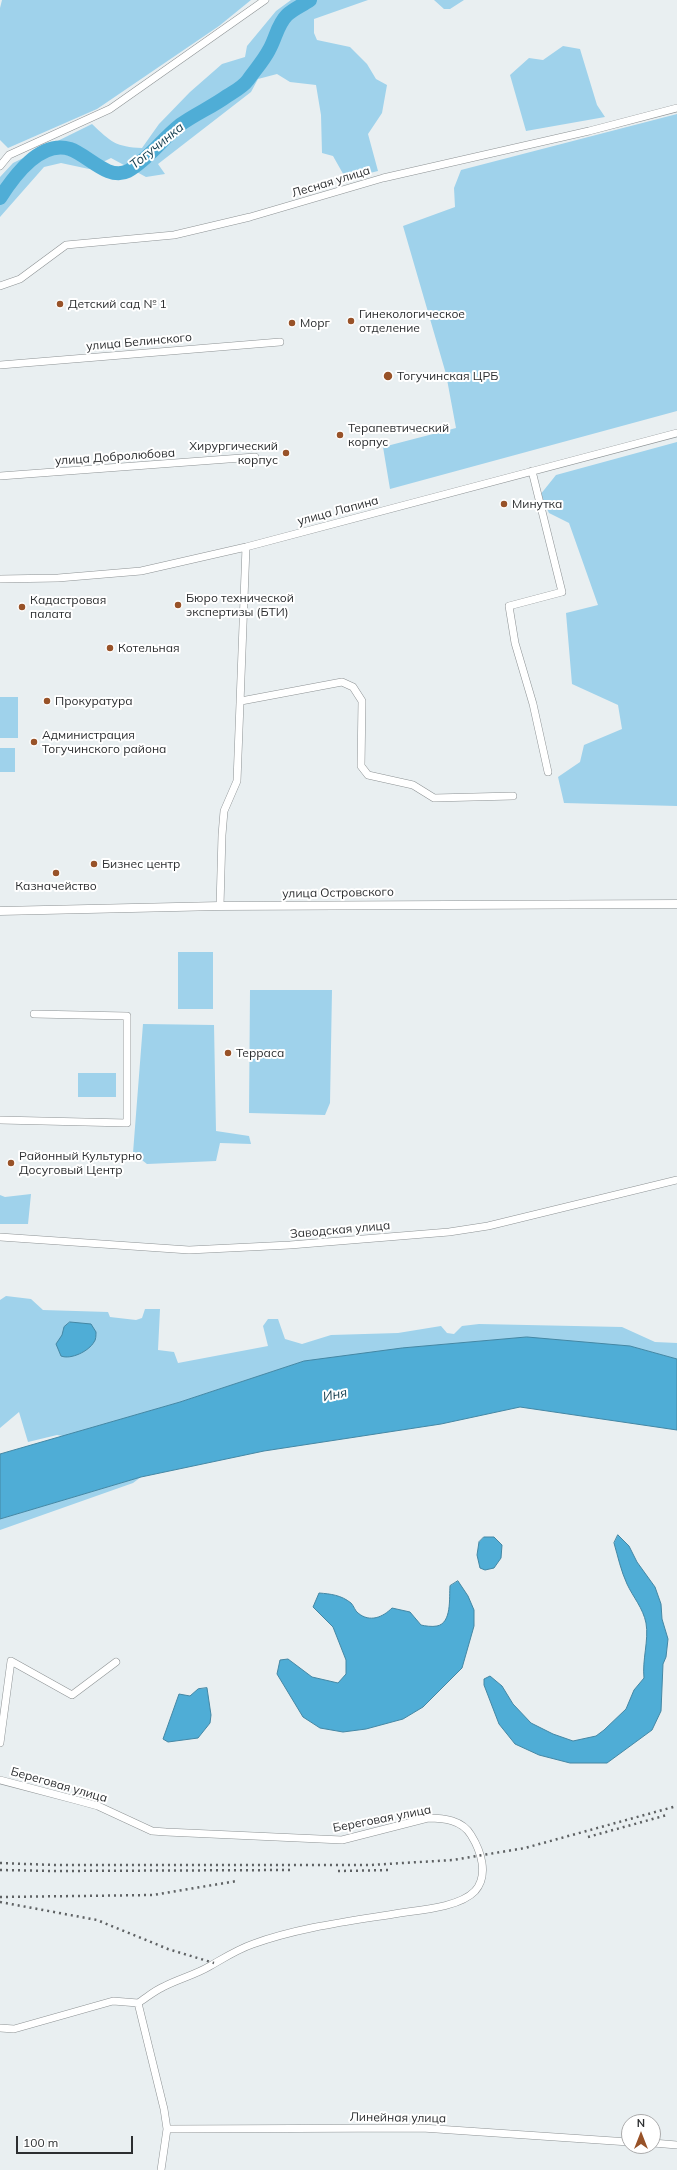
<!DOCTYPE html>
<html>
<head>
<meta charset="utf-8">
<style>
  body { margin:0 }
  #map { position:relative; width:677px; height:2170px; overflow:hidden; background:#e9eff1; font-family:Mulish,sans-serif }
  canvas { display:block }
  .north { position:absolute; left:621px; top:2114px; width:40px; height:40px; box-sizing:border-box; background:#fff; border:1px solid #ababac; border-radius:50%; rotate:0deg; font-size:11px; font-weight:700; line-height:16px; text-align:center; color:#2c2e30 }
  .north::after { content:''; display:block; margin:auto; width:14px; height:18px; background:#985228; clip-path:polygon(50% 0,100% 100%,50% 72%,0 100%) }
  .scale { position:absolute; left:16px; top:2136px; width:117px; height:18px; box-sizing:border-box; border:2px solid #2c2e30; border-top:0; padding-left:5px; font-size:12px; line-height:14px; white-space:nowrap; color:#2c2e30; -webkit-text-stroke:3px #fff; paint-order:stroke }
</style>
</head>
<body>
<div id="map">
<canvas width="677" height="2170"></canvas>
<div class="north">N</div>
<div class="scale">100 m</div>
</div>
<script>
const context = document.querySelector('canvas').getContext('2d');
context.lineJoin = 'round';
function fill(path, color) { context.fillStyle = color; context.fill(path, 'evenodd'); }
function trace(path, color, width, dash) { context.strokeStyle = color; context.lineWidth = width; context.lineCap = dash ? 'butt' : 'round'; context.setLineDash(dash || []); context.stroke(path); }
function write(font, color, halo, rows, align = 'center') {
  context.font = font + ' Mulish,sans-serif'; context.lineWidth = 4; context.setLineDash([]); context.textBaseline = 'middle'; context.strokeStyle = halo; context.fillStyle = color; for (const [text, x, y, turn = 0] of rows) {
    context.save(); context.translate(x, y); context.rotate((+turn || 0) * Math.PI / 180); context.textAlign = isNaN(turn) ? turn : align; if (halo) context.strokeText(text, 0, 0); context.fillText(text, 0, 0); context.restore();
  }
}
fill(new Path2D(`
  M2 0H251L219 26 97 109 8 148 0 140V8Z
  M291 0H368L314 19V33L317 40 350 47 367 64 376 79 387 85 382 113 368 134 378 171 346 179 333 156 322 153 321 115 316 85 290 82 277 74 258 79 251 92 158 164 165 174 146 177 111 158 89 169 61 163 44 167 0 217V177L13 163 92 124C111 142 116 147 142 148L159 124 190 92 222 64 245 57 247 46 276 11Z
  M434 0H464L450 9H444Z
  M563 46 580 49 597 105 605 117 526 131 510 75 529 58 543 60Z
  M677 114V411L390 489 383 447 456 428 446 374 403 226 455 207 454 188 461 170Z
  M677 442V806L564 803 558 777 580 762 584 745 622 729 618 705 572 684 566 613 598 605 569 523 549 513 540 495 556 475Z
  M0 697H18V738H0Z
  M0 748H15V772H0Z
  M178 952H213V1009H178Z
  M250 990H332L330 1103 325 1115 249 1113Z
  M143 1024 214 1025 216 1131 249 1136 251 1144 220 1143 216 1161 147 1164 133 1153Z
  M78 1073H116V1097H78Z
  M31 1194 28 1224H0V1195L5 1197Z
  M6 1296 31 1299 43 1310 108 1312 110 1317 136 1320 142 1318 145 1309H160L158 1350 174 1352 178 1363 268 1346 263 1326 268 1319H278L285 1339 302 1344 331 1335 398 1333 441 1326 447 1333 454 1334 462 1326 479 1324 622 1327 655 1342 677 1343V1359L630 1346 304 1361 180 1402 63 1436 57 1435 28 1442 19 1412 0 1428V1300Z
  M141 1477 133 1483 0 1530V1519Z`), '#9fd2eb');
const water = new Path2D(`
  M70 1322 91 1324 96 1332C96 1335 96 1340 94 1342 89 1351 71 1360 61 1356L56 1344 62 1335 64 1327Z
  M527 1337 630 1346 677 1359V1430L520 1407 441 1424 264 1451 141 1477 0 1519V1454L180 1402 304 1361 402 1348Z
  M618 1535 629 1546 637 1562 655 1587 661 1604 662 1619 668 1639 666 1657 663 1664 661 1711 652 1730 607 1763H570L539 1755 515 1744 499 1724 484 1685V1679L490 1676 502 1686 513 1704 531 1723 553 1734 573 1741 596 1736 604 1730 626 1709 634 1690 644 1678C642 1660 649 1640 646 1623 643 1608 633 1597 627 1584 621 1571 618 1557 614 1543Z
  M484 1537H494L502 1545 501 1558 494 1568 485 1570 480 1568 477 1555 479 1542Z
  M458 1581 468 1596 474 1610V1626L462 1668 423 1707 403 1719 366 1729 343 1732 320 1728 303 1717 277 1674 280 1660 288 1659 312 1677 338 1683 346 1674V1660L333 1627 313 1607 319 1593C331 1594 341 1595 351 1603 354 1606 355 1611 358 1613 370 1623 383 1617 392 1608L410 1612 421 1625C425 1626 432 1627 437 1626 452 1623 449 1598 450 1586Z
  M207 1688 211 1715 210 1723 198 1738 168 1742 163 1739 179 1694 190 1696 198 1689Z`);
fill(water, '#4fadd6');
trace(water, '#4487a4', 1);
trace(new Path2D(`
  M0 198C14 176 40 140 70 149 88 155 108 181 128 171 149 159 162 139 180 125 195 114 212 107 227 96 235 91 243 87 248 80 255 70 264 60 269 50 276 38 277 25 287 15 293 9 303 5 310 0`), '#4fadd6', 14);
const minor = new Path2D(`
  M0 166 9 155 110 109 265 0
  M0 286 20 279 66 245 174 235 250 217 383 178 589 131 677 108
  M0 365 280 342
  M532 471 562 592 509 606 515 643 533 704 548 772
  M0 476 255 457
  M0 579 58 578 141 571 246 547 677 433
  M241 701 342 682 353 687 362 701 361 766 368 775 413 785 434 798 513 796
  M220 906 222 835 224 811 237 781 246 547
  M0 1120 127 1123V1016L34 1014
  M0 1237 189 1250 290 1245 449 1232 488 1226 677 1180
  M0 1743 11 1661 72 1695 116 1662
  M0 1780 76 1800 98 1806 152 1831 166 1832 342 1840 428 1818C444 1818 462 1820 471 1835 481 1851 489 1875 475 1891 460 1907 421 1910 400 1913 351 1921 300 1927 253 1944 238 1949 224 1958 210 1966 195 1975 178 1979 163 1987 154 1991 146 1998 138 2003
  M0 2028 14 2029 113 2001 138 2003 164 2109 167 2129 161 2170
  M167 2129 422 2128 629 2142
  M653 2143 677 2145`);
const tertiary = new Path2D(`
  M0 911 220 906 677 904`);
trace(minor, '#8d9294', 8);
trace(tertiary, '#8d9294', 9);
trace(minor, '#fff', 7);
trace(tertiary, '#fff', 8);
trace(new Path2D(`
  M588 1837 667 1815
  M0 1863 54 1865H370L453 1860 525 1848 677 1806
  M0 1870 54 1871 292 1870
  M338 1871 392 1870
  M0 1897 153 1895 237 1881
  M0 1902 97 1920 168 1949 214 1963`), '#5e6163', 2.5, [2, 4]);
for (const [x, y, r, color] of [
  [60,304,4,"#985228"],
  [351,321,4,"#985228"],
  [292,323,4,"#985228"],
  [388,376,5,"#985228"],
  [340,435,4,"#985228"],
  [286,453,4,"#985228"],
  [504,504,4,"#985228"],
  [178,605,4,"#985228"],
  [22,607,4,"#985228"],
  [110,648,4,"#985228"],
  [47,701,4,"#985228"],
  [34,742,4,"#985228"],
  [94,864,4,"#985228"],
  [56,873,4,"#985228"],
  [228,1053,4,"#985228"],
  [11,1163,4,"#985228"]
]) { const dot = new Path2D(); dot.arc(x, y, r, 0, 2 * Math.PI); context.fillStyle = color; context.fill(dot); trace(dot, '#fff', 1.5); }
write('12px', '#2c2e30', '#fff', [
  ["Лесная улица",331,182,-17],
  ["улица Белинского",139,342,-5],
  ["улица Добролюбова",115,457,-4],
  ["улица Лапина",338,511,-15],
  ["улица Островского",338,893,-1],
  ["Заводская улица",340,1230,-5],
  ["Береговая улица",59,1785,16],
  ["Береговая улица",382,1819,-11],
  ["Линейная улица",398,2118,1]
]);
write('12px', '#2c2e30', '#fff', [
  ["Детский сад № 1",68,304],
  ["Гинекологическое",359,314],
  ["отделение",359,328],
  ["Морг",300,323],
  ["Тогучинская ЦРБ",397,376],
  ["Терапевтический",348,428],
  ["корпус",348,442],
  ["Хирургический",278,446,"right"],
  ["корпус",278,460,"right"],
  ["Минутка",512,504],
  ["Бюро технической",186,598],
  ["экспертизы (БТИ)",186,612],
  ["Кадастровая",30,600],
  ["палата",30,614],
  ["Котельная",118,648],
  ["Прокуратура",55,701],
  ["Администрация",42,735],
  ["Тогучинского района",42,749],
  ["Бизнес центр",102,864],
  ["Казначейство",56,886,"center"],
  ["Терраса",236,1053],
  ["Районный Культурно",19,1156],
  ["Досуговый Центр",19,1170]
], 'left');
write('italic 13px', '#194253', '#fff', [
  ["Тогучинка",157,146,-39],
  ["Иня",335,1395,-11]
]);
</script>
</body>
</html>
